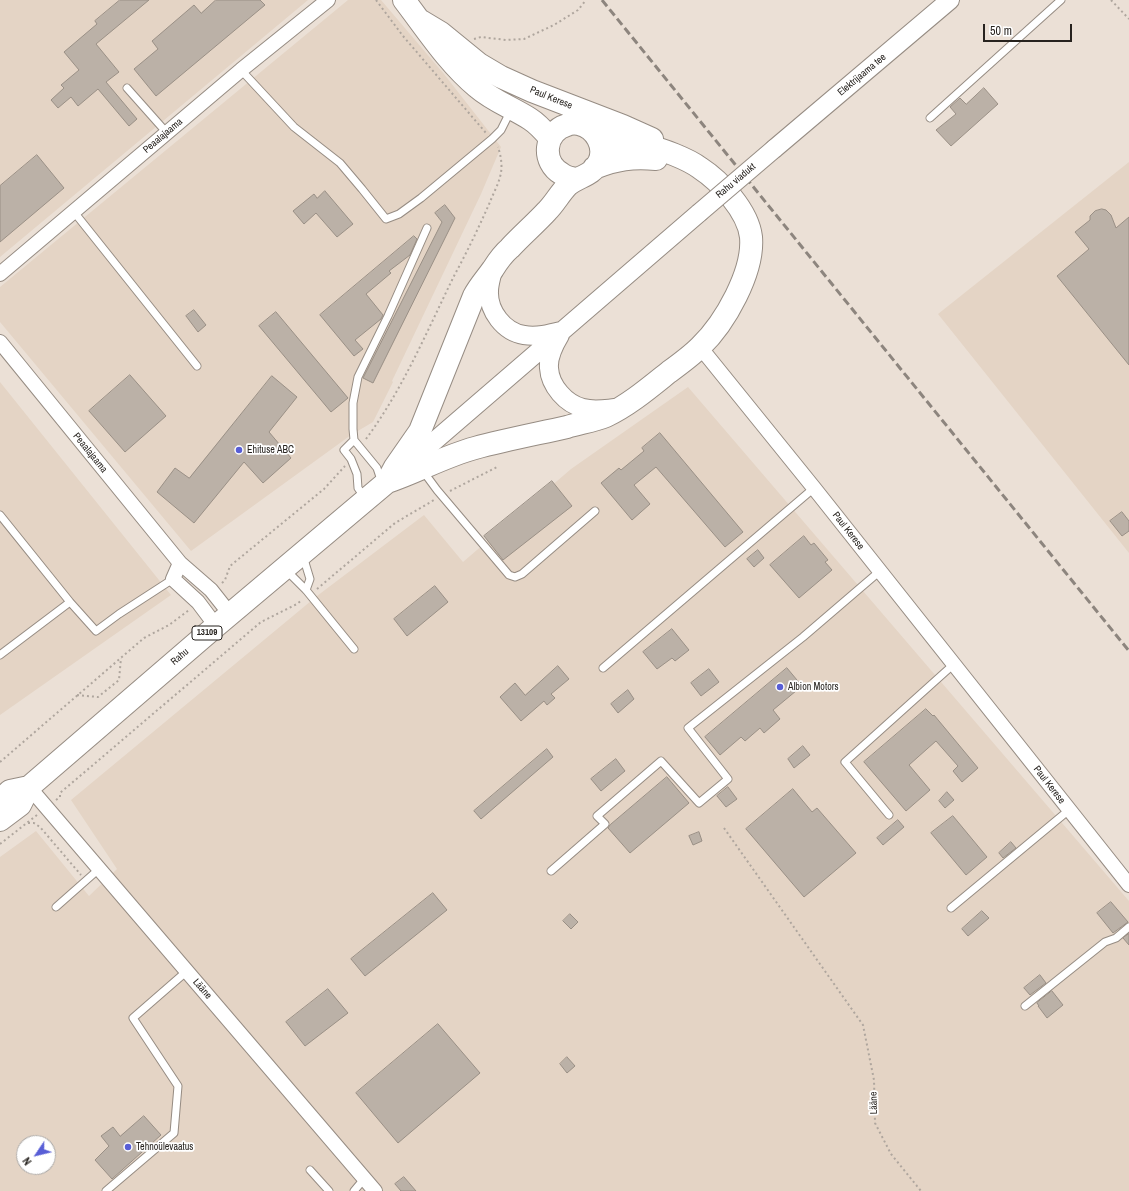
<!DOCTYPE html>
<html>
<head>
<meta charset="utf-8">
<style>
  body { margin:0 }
  #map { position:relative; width:1129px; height:1191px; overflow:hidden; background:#ebe0d6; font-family:"Archivo Narrow",sans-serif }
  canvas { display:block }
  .north { position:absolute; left:16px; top:1135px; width:40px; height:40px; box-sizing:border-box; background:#fff; border:1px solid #a9a7a5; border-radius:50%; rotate:235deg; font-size:11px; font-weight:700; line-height:16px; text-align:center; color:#27231f }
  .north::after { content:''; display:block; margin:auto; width:14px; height:18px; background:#585ed6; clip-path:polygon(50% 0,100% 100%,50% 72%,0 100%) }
  .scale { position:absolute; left:983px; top:24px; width:89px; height:18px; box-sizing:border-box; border:2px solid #27231f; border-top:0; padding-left:5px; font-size:12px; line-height:14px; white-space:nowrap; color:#27231f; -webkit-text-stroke:3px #fff; paint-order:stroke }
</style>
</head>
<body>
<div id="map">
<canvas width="1129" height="1191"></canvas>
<div class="north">N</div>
<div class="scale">50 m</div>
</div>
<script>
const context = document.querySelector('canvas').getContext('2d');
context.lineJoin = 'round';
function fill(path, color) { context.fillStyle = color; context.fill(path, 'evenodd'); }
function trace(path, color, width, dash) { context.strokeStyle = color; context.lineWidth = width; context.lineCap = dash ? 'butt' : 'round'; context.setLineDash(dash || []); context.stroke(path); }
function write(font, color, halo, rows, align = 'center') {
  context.font = font + ' "Archivo Narrow",sans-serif'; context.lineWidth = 3.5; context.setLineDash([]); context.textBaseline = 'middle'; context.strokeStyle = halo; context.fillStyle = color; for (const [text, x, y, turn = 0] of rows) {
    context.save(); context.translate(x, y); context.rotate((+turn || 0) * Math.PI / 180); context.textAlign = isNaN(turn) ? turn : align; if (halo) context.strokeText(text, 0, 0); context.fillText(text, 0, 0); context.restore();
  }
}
fill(new Path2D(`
  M0 0H308L0 257Z
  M348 0H381L444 74 501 147 481 194 392 381 393 382 373 422 351 435 191 551 0 322V287Z
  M1129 162V553L938 314Z
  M0 382 171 595 0 715Z
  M688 387 1129 901V1191H0V857L36 831 89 896 117 869 71 800 317 596 424 515 463 562 571 469ZM24 1143H48V1167H24Z`), '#e4d4c5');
const building = new Path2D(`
  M120 0H149L96 44 119 72 106 82 137 119 129 126 98 89 78 106 71 97 58 108 51 100 64 88 61 85 79 70 64 52 97 24 95 21Z
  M216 0H260L265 5 156 96 134 69 158 49 152 41 194 5 201 13Z
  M984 88 998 104 951 146 936 130 956 114 950 107 960 98 966 104Z
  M37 155 64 188 0 242V186Z
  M325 191 353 224 337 237 316 213 304 224 293 211 314 194 317 198Z
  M445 205 455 218 373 383 363 378 442 222 435 213Z
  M1102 209 1106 210 1111 215 1116 228 1129 217V365L1057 276 1089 249 1075 232 1090 220V216L1095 211Z
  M414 236 417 239 410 255 389 271 391 273 366 294 383 315 381 319 355 340 363 349 354 356 320 315Z
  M194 310 206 325 198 332 186 316Z
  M276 312 348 398 331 412 259 326Z
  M130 375 166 416 125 452 89 411Z
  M272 376 297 397 269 432 291 458 263 483 244 462 194 523 157 492 175 468 189 478Z
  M660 433 743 532 725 547 656 467 634 485 650 504 632 520 601 483 619 468 621 470 644 451 642 448Z
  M552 481 572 506 503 560 484 536Z
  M1122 512 1129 521V531L1122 536 1110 521Z
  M804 536 811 545 814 543 828 560 825 562 832 570 799 598 770 565Z
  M758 550 764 558 754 567 747 559Z
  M435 586 448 602 407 636 394 619Z
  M672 629 689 650 675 661 672 658 657 669 643 652Z
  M558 666 569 679 551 694 555 698 547 705 544 701 521 721 500 697 515 683 525 695Z
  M787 668 802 686 773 710 780 719 764 733 760 728 745 741 741 737 720 755 705 737Z
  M709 669 719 682 701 696 691 683Z
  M628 690 634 699 618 713 611 704Z
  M926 709 933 716 934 715 978 768 962 782 953 771 958 766 936 741 909 765 930 790 906 811 864 762Z
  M803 746 810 755 794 768 788 759Z
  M547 749 553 757 481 819 474 811Z
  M616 759 625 771 601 791 591 779Z
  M667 777 689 803 630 853 608 828 610 825Z
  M728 787 737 799 726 807 717 796Z
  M793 789 812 812 817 808 856 853 804 897 746 829Z
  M947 792 954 800 945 808 939 801Z
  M953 816 987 857 966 875 931 833Z
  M898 820 904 827 883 845 877 838Z
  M699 832 702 841 693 845 689 836Z
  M1011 842 1016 848 1003 858 999 853Z
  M433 893 447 910 365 976 351 959Z
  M1111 902 1128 922 1113 933 1097 913Z
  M982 911 989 918 968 936 962 929Z
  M570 914 578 922 571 929 563 921Z
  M1129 934V945L1123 938Z
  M1040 975 1046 983 1030 995 1024 988Z
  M328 989 348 1013 305 1046 286 1022Z
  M1052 991 1063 1005 1047 1018 1038 1006H1039L1037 1003Z
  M438 1024 480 1073 398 1143 356 1093Z
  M567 1057 575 1066 567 1073 560 1064Z
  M144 1116 161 1135 112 1179 95 1160 109 1146 101 1136 113 1127 120 1136Z
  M404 1177 416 1191H401L395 1184Z`);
fill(building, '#bbb1a7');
trace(building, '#9a9086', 1);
const service = new Path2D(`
  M241 70 294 127 340 163 362 189 386 219 399 214 421 198 492 139 501 130 511 110
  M127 88 167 133
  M930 118 1061 0
  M74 212 197 366
  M354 440 344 450 351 459 357 474 358 488 365 498
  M423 471 437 490 509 575 515 577 522 574 595 511
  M382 483 377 468 354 440 353 429V403L358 377 388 316 427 228
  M0 515 70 602 96 631 119 614 173 579
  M303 556 310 579 306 590
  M286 570 306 590 354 649
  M0 655 70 602
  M603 668 814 488
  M889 815 845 762 954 664
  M551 871 605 824 597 816 661 761 699 803 728 779 688 728 803 637 880 571
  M56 907 99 869
  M951 908 1069 810
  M1025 1006 1105 942 1116 938 1129 927
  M310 1170 329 1191
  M106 1191 174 1133 178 1086 133 1018 187 971
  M354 1191 364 1179`);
const minor = new Path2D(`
  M0 274 241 70 328 0
  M0 342 180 563 211 590 230 614
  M700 347 814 488 1129 885
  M180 563 173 579 198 602 216 626
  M29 787 375 1191`);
const tertiary = new Path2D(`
  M774 149 950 0
  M493 269C492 276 489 284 489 291 488 311 504 332 524 335 537 337 549 334 561 331
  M560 335C554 345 548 356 549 368 550 386 566 404 583 408 594 411 604 409 615 408
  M395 475 699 213`);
const trunk = new Path2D(`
  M404 0C427 30 448 63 477 87 493 101 513 108 530 119 538 124 544 131 550 138
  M421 21 441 33 479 64 501 77 532 91 623 126 652 139
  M594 168C617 159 632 157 656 159
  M387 482 395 467 420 431 474 296C480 285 486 279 493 269 498 261 503 254 510 248 522 235 535 224 547 211 555 203 560 193 568 185 579 176 592 176 599 162 606 147 596 128 579 124 575 123 571 123 567 125 544 132 541 162 562 174 566 177 571 178 576 179
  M0 800 10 791 29 787
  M0 820 20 805 29 787 216 626 387 482C417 472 445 456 475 448 505 440 536 434 567 427 580 423 594 421 606 416 629 405 649 388 669 372 680 364 691 356 700 347 725 323 754 272 751 237 748 211 720 181 700 168 688 159 662 149 647 146 636 144 625 143 614 141 608 139 601 137 595 134`);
trace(service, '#968c83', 9);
trace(minor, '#968c83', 16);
trace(tertiary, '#968c83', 20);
trace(trunk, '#968c83', 24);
trace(new Path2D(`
  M376 0 403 36 486 133
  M1111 0 1129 19
  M474 39 481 37 506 40 524 39 554 25 578 10 586 0
  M366 439C403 389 427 331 454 276 467 252 479 227 490 202 493 194 498 185 500 177 503 167 501 156 498 147
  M450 491 499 466
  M222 583 225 580 230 566 324 489 345 466
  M317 589 395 523 434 500
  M77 695 98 697 119 680 121 658
  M0 762 144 638 169 625 189 610
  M56 800 60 797V793L261 622 297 604 302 600
  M28 823H34L40 827 81 875
  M724 828 863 1025 874 1080 875 1123 891 1154 921 1191
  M0 844 37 815`), '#afa69e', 2, [2, 3]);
trace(service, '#fff', 7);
trace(minor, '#fff', 14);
trace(tertiary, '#fff', 18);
trace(trunk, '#fff', 22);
trace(new Path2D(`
  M602 0 1129 651`), '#8d857e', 3, [8, 4]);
const tertiaryBridge = new Path2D(`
  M699 213 774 149`);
trace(tertiaryBridge, '#968c83', 20, []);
trace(tertiaryBridge, '#fff', 18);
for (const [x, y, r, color] of [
  [239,450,4,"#585ed6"],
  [780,687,4,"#585ed6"],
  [128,1147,4,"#585ed6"]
]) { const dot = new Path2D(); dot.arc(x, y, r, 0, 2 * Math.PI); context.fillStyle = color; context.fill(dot); trace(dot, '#fff', 1.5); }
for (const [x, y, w] of [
  [207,633,30]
]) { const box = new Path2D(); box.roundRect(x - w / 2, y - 7, w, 14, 3); context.fillStyle = '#fff'; context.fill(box); trace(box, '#27231f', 1); }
write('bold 9px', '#27231f', null, [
  ["13109",207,633]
]);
write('10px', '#27231f', '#fff', [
  ["Elektrijaama tee",862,75,-40],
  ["Paul Kerese",551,98,22],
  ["Peaalajaama",163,136,-40],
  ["Rahu viadukt",736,181,-40],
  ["Peaalajaama",90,453,51],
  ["Paul Kerese",848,531,52],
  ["Rahu",180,657,-41],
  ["Paul Kerese",1049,785,52],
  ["Lääne",202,989,49],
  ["Lääne",874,1103,-91]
]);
write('10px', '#27231f', '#fff', [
  ["Ehituse ABC",247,450],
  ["Albion Motors",788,687],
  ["Tehnoülevaatus",136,1147]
], 'left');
</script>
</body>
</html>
